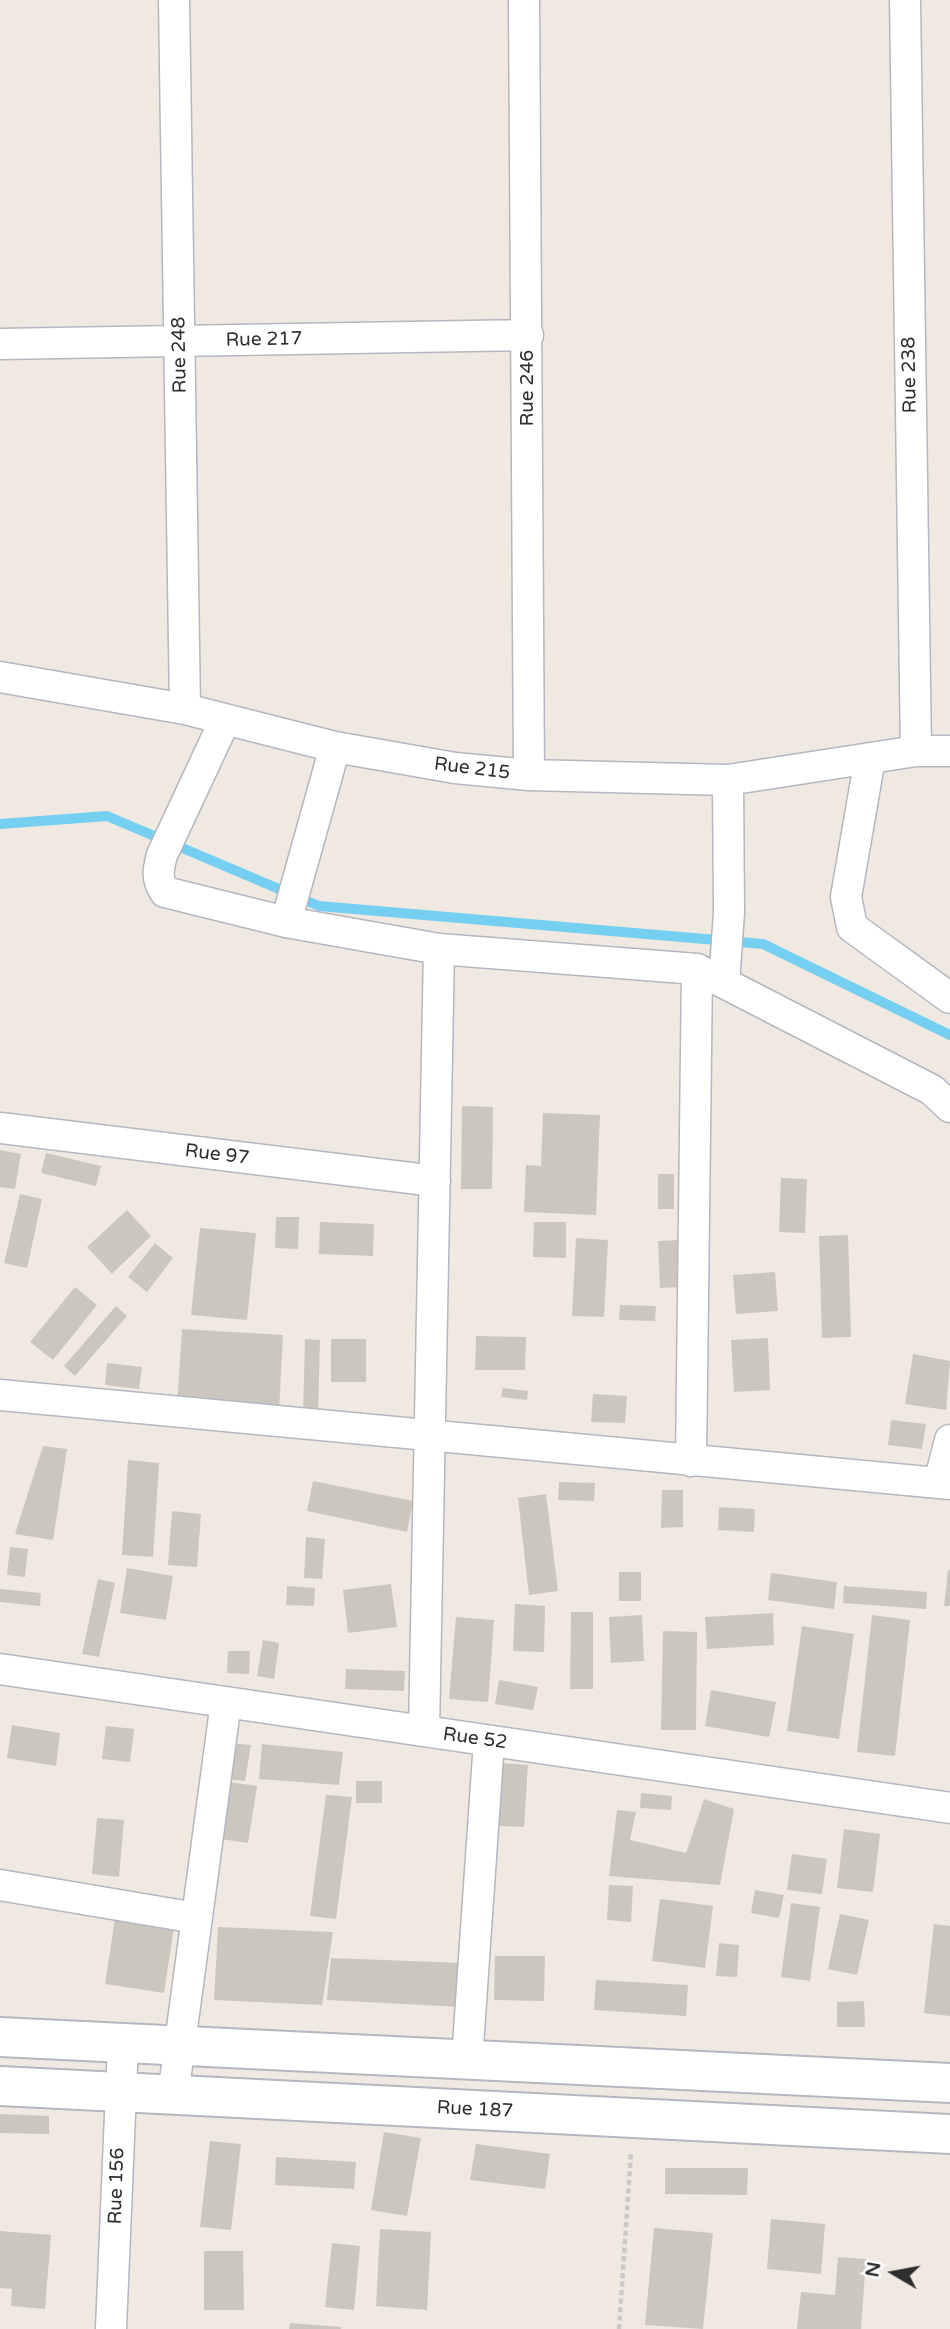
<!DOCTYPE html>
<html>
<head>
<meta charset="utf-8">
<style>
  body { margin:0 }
  #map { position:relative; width:950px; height:2329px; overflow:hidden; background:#efe9e1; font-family:"Varela Round",sans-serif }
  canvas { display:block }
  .north { position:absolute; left:859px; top:2238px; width:70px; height:70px; -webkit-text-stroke:5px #fff; paint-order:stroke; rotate:280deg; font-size:19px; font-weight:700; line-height:28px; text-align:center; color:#2e2e2e }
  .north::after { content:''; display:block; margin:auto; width:24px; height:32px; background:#2e2e2e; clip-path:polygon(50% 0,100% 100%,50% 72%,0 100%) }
</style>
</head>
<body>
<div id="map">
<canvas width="950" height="2329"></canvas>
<div class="north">N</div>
</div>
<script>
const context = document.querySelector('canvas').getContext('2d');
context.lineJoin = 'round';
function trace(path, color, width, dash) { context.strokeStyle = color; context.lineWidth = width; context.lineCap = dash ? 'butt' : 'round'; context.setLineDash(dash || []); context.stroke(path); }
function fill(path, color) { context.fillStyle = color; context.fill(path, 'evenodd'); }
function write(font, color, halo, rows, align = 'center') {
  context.font = font + ' "Varela Round",sans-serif'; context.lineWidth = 5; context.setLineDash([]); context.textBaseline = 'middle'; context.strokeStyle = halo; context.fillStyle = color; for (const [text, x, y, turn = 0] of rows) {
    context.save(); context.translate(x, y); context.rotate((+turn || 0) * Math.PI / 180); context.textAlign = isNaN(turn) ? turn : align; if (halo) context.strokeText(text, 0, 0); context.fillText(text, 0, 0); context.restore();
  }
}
trace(new Path2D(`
  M0 824 107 816 319 906 763 944 950 1035`), '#75cff0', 10);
fill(new Path2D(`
  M462 1106 493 1107 492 1189H461Z
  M543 1113 600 1115 596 1215 524 1212 526 1165 541 1166Z
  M0 1150 21 1154 15 1189 0 1187Z
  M46 1153 101 1166 96 1186 41 1173Z
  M658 1174H674V1209H658Z
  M781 1178 807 1179 805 1233 779 1232Z
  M20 1194 42 1199 27 1268 4 1263Z
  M127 1210 151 1236 112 1274 87 1247Z
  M276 1217H299L298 1249 275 1248Z
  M320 1222 374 1224 373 1256 319 1254Z
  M534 1222H566V1258L533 1257Z
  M200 1228 256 1233 247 1320 191 1315Z
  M848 1235 851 1337 822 1338 819 1236Z
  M576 1238 608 1240 604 1317 572 1316Z
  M679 1240 681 1287 660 1288 658 1241Z
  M155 1243 173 1258 147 1292 128 1277Z
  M775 1272 778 1311 736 1314 733 1275Z
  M75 1287 97 1305 53 1360 30 1342Z
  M620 1305 656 1306 655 1321 619 1320Z
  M116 1306 127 1316 75 1376 64 1366Z
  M182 1329 283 1335 279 1412 177 1406Z
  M476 1336 526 1337 525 1370H475Z
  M768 1338 770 1390 734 1392 731 1340Z
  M305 1339 320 1340 318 1416 303 1415Z
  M331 1339H366V1382H331Z
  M913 1354 950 1361 946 1410 905 1404Z
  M107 1363 142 1367 139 1389 105 1385Z
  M503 1388 528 1391 527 1400 501 1397Z
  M593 1394 627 1396 625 1423 591 1422Z
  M891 1420 926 1424 922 1449 888 1445Z
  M43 1446 67 1449 53 1540 15 1534Z
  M128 1460 159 1463 153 1557 122 1555Z
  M313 1481 413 1501 407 1532 307 1511Z
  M559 1482 595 1483 594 1501 558 1500Z
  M662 1490H683V1527L661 1528Z
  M546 1494 558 1591 529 1595 518 1498Z
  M719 1507 755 1509 754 1532 718 1530Z
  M172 1511 201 1514 197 1567 168 1565Z
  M306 1537 325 1539 322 1579 304 1578Z
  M10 1547 28 1549 25 1577 7 1575Z
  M127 1568 173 1576 166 1620 120 1613Z
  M948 1570H950V1606H944Z
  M619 1572H641V1601H619Z
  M771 1573 837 1582 834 1609 768 1600Z
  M98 1579 115 1583 99 1657 82 1654Z
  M391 1584 397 1627 348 1633 343 1590Z
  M287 1586 315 1588 314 1606 286 1605Z
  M844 1586 927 1592 926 1609 843 1603Z
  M0 1589 41 1593 40 1606 0 1602Z
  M515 1604 545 1606 544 1652 513 1651Z
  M571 1612H593V1689H570Z
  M773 1613 774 1645 707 1649 705 1617Z
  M642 1615 644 1661 611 1663 609 1617Z
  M872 1615 910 1620 895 1756 857 1752Z
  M456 1617 494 1620 488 1702 449 1699Z
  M802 1626 854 1634 839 1739 787 1731Z
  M663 1631 697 1632 696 1730H661Z
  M263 1640 279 1643 274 1679 257 1676Z
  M228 1651H250L249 1674 227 1673Z
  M346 1669 405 1671 404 1691 345 1689Z
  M499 1680 538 1687 533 1710 495 1704Z
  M711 1690 776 1702 769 1737 705 1726Z
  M12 1725 60 1733 56 1766 7 1758Z
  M106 1726 134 1729 130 1762 102 1759Z
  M230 1743 251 1745 245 1781 225 1779Z
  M262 1744 343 1752 339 1785 259 1779Z
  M501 1763 528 1765 524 1827 497 1826Z
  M222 1781 257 1786 248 1843 214 1838Z
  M356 1781H382V1803H356Z
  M641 1793 672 1796 671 1810 640 1808Z
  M326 1795 352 1797 336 1919 310 1916Z
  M704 1799 734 1809 720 1885 609 1876 617 1810 636 1812 630 1840 686 1853Z
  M97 1818 124 1820 119 1877 92 1874Z
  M844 1829 880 1834 873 1892 837 1888Z
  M792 1854 827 1859 822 1894 787 1890Z
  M609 1885 633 1886 631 1922 607 1920Z
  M755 1890 784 1895 779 1918 751 1913Z
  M660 1899 713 1906 705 1968 652 1961Z
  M791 1903 820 1907 810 1981 781 1977Z
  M840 1914 869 1920 857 1975 828 1969Z
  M115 1918 174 1927 164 1993 105 1984Z
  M934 1924 950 1926V2016L924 2013Z
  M218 1927 333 1932 322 2005 214 2000Z
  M719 1943 739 1945 737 1977 716 1976Z
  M495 1956H545L544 2001 494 2000Z
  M331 1958 463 1963 462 2007 327 2000Z
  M596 1980 688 1985 686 2016 594 2010Z
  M864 2001 865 2027H837V2002Z
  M0 2114 49 2116V2134L0 2133Z
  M384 2132 421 2138 407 2216 371 2210Z
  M210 2141 241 2144 231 2230 200 2227Z
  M476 2144 550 2154 545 2189 470 2180Z
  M276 2157 356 2162 354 2189 275 2185Z
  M665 2168H748L747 2195 665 2194Z
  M771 2219 825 2224 821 2274 767 2269Z
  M654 2228 713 2233 703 2329 645 2325Z
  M380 2229 431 2232 427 2310 376 2306Z
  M0 2231 51 2235 45 2309 11 2306 12 2289 0 2288Z
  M332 2243 360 2246 354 2310 325 2307Z
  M204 2251H243L244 2310H204Z
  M838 2257 866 2259 861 2329H797L801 2292 835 2295Z
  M290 2323 341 2327V2329H289Z`), '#cbc7bf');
const street = new Path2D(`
  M174 0 185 709
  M524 0 529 775
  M905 0 916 751
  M0 344 528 335
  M0 677 185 709 335 747 455 768 529 775 728 780 916 751H950
  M225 720 162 855C158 870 156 879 165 892L286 922 439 949 697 969 932 1090 950 1107
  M870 758 846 897 852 927 950 998
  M286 922 335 747
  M724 983 729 912 728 780
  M0 1128 435 1181
  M0 1395 950 1484
  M691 1461 697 969
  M939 1483 950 1440
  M0 1669 950 1808
  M424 1731 439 949
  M0 1885 196 1918
  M467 2060 489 1741
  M173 2095 226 1702
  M111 2329 123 2043`);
const secondary = new Path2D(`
  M0 2037 950 2083
  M0 2086 950 2134`);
trace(street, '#b4b7c1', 33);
trace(secondary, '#b4b7c1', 42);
trace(new Path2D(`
  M619 2329 631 2153`), '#c9c9c9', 4.5, [5, 3.5]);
trace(street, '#fff', 30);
trace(secondary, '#fff', 38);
write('19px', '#2e2e2e', '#fff', [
  ["Rue 217",264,340,-1],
  ["Rue 248",180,355,-91],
  ["Rue 238",910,375,-91],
  ["Rue 246",528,388,-90],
  ["Rue 215",472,769,7],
  ["Rue 97",217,1155,7],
  ["Rue 52",475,1739,8],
  ["Rue 187",475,2110,3],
  ["Rue 156",117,2186,-88]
]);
</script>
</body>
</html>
